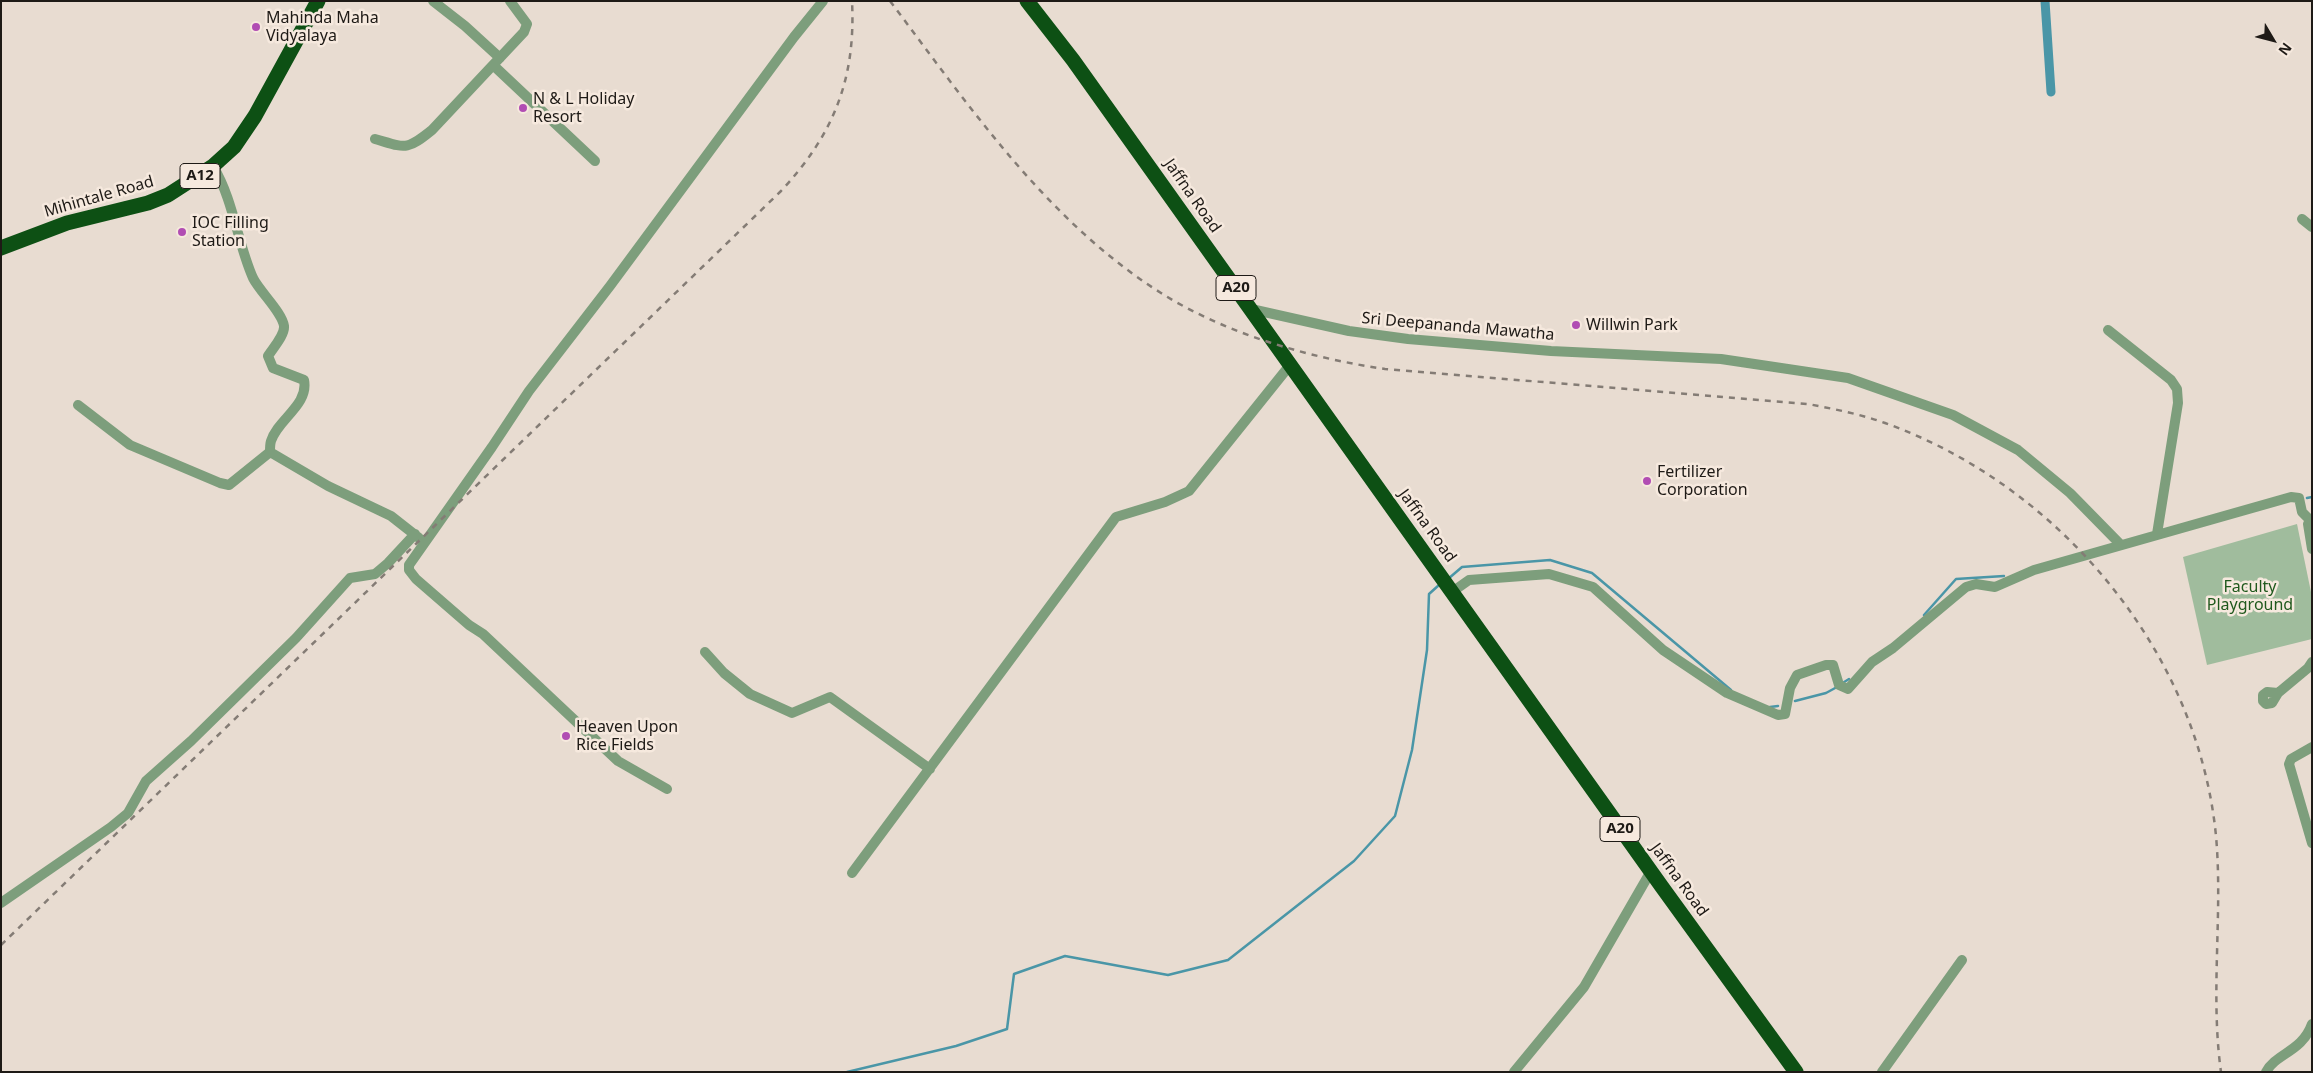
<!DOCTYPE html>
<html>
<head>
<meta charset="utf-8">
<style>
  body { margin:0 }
  #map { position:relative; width:2313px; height:1073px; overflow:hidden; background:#e8dcd1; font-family:"Noto Sans",sans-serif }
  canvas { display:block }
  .frame { position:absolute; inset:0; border:2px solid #1e1a16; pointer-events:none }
  .north { position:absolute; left:2248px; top:15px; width:50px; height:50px; -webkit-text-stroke:4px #f6e9de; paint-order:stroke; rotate:127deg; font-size:14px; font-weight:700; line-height:20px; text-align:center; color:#1e1a16 }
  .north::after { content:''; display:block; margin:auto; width:18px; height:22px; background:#1e1a16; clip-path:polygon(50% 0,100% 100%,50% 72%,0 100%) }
</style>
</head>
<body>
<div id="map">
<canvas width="2313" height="1073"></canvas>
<div class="frame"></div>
<div class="north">N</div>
</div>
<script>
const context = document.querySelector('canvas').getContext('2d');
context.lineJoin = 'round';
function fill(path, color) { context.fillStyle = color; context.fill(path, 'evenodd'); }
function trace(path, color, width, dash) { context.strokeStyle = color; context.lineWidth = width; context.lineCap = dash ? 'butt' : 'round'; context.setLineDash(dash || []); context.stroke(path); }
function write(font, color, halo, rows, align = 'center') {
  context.font = font + ' "Noto Sans",sans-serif'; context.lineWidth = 5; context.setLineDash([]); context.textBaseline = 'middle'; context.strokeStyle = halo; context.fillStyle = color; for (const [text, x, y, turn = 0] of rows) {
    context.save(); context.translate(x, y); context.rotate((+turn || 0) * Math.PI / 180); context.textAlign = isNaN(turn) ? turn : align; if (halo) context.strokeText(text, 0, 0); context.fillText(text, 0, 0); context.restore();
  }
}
fill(new Path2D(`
  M2297 524 2312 597V639L2207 665 2183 557Z`), '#a0bc9d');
trace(new Path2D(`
  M2307 498 2312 497
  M1448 579 1462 567 1550 560 1592 573 1731 690
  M1924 615 1956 579 2004 576
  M1841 684 1849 679
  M1795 701 1826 693 1837 687
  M1770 707 1778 706
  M847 1072 956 1046 1007 1029 1014 974 1065 956 1168 975 1228 960 1354 861 1395 816 1412 750 1427 650 1429 594 1439 585`), '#4a96a7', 2.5);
trace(new Path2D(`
  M2045 1 2051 92`), '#4a96a7', 9);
trace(new Path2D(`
  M433 1 465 26 500 58
  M493 65 595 161
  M375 139C406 148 406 151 432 130L524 32 527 24 510 1
  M2302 219 2312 227
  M1251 309 1349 331 1408 339 1551 351 1721 359 1848 378 1953 415 2018 450 2070 493 2121 545
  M2108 330 2171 380 2177 389 2178 403 2157 534
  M78 405 130 445 220 483 229 485 270 452C270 449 270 444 271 441 278 419 309 405 304 380L273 368 268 356C273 348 285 335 284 326 282 312 260 292 253 278 237 242 234 201 213 166
  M270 452 328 486 391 516 419 538
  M2312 521 2308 524 2312 549
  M1452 592 1469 580 1549 574 1593 587 1663 650 1727 693 1778 715 1785 714 1790 688 1797 675 1826 665H1833L1839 685 1848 689 1872 662 1893 648 1966 587 1976 584 1995 587 2034 570 2291 497 2299 498 2302 512 2311 521
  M705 652 724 673 750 694 792 713 830 697 930 769
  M2278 693 2267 692 2263 695V701L2266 704 2272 703 2278 693 2308 668 2312 662
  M2312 747 2291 759 2289 764 2312 843
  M667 789 618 761 483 634 469 625 416 579 409 570V565L492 447 529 391 610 286 794 37 823 1
  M852 873 1116 517 1165 502 1189 491 1290 365
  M1 903 111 827 128 813 146 781 191 741 296 638 350 578 375 574 388 563 415 534
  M1514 1072 1584 987 1651 871
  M1882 1072 1962 960
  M2266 1072C2276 1053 2302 1052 2312 1024`), '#7d9e7c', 10);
trace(new Path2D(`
  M1027 1 1073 60 1662 887 1796 1072
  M1 248 67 223 148 203 168 195 213 166 234 147 255 116 318 1`), '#0d5014', 15);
trace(new Path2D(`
  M890 1C970 107 1047 221 1161 293 1226 334 1310 358 1385 369L1808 404C1834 409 1860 414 1885 423 2058 485 2198 650 2216 836 2223 914 2210 993 2221 1072
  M1 945 781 191C833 135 856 80 852 1`), '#847c75', 2.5, [6, 6]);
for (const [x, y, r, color] of [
  [256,27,5,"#b14db3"],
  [523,108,5,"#b14db3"],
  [182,232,5,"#b14db3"],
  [1576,325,5,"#b14db3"],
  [1647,481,5,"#b14db3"],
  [566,736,5,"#b14db3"]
]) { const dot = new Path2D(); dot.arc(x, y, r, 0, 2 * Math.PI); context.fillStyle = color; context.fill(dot); trace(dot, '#f6e9de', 2); }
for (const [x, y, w] of [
  [200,176,40],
  [1236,288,40],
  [1620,829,40]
]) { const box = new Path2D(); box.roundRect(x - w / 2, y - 12.5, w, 25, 4); context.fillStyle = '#f6e9de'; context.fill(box); trace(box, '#1e1a16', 1); }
write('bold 15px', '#1e1a16', null, [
  ["A12",200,176],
  ["A20",1236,288],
  ["A20",1620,829]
]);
write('16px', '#1e1a16', '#f6e9de', [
  ["Mahinda Maha",266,18],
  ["Vidyalaya",266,36],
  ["N & L Holiday",533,99],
  ["Resort",533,117],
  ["IOC Filling",192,223],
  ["Station",192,241],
  ["Willwin Park",1586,325],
  ["Fertilizer",1657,472],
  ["Corporation",1657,490],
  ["Heaven Upon",576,727],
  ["Rice Fields",576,745]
], 'left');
write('16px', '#1e1a16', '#f6e9de', [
  ["Jaffna Road",1192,196,55],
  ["Mihintale Road",99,197,-16],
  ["Sri Deepananda Mawatha",1458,327,5],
  ["Jaffna Road",1427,526,54],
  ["Jaffna Road",1679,880,54]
]);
write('16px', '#20591d', '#f6e9de', [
  ["Faculty",2250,587],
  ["Playground",2250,605]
]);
</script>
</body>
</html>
